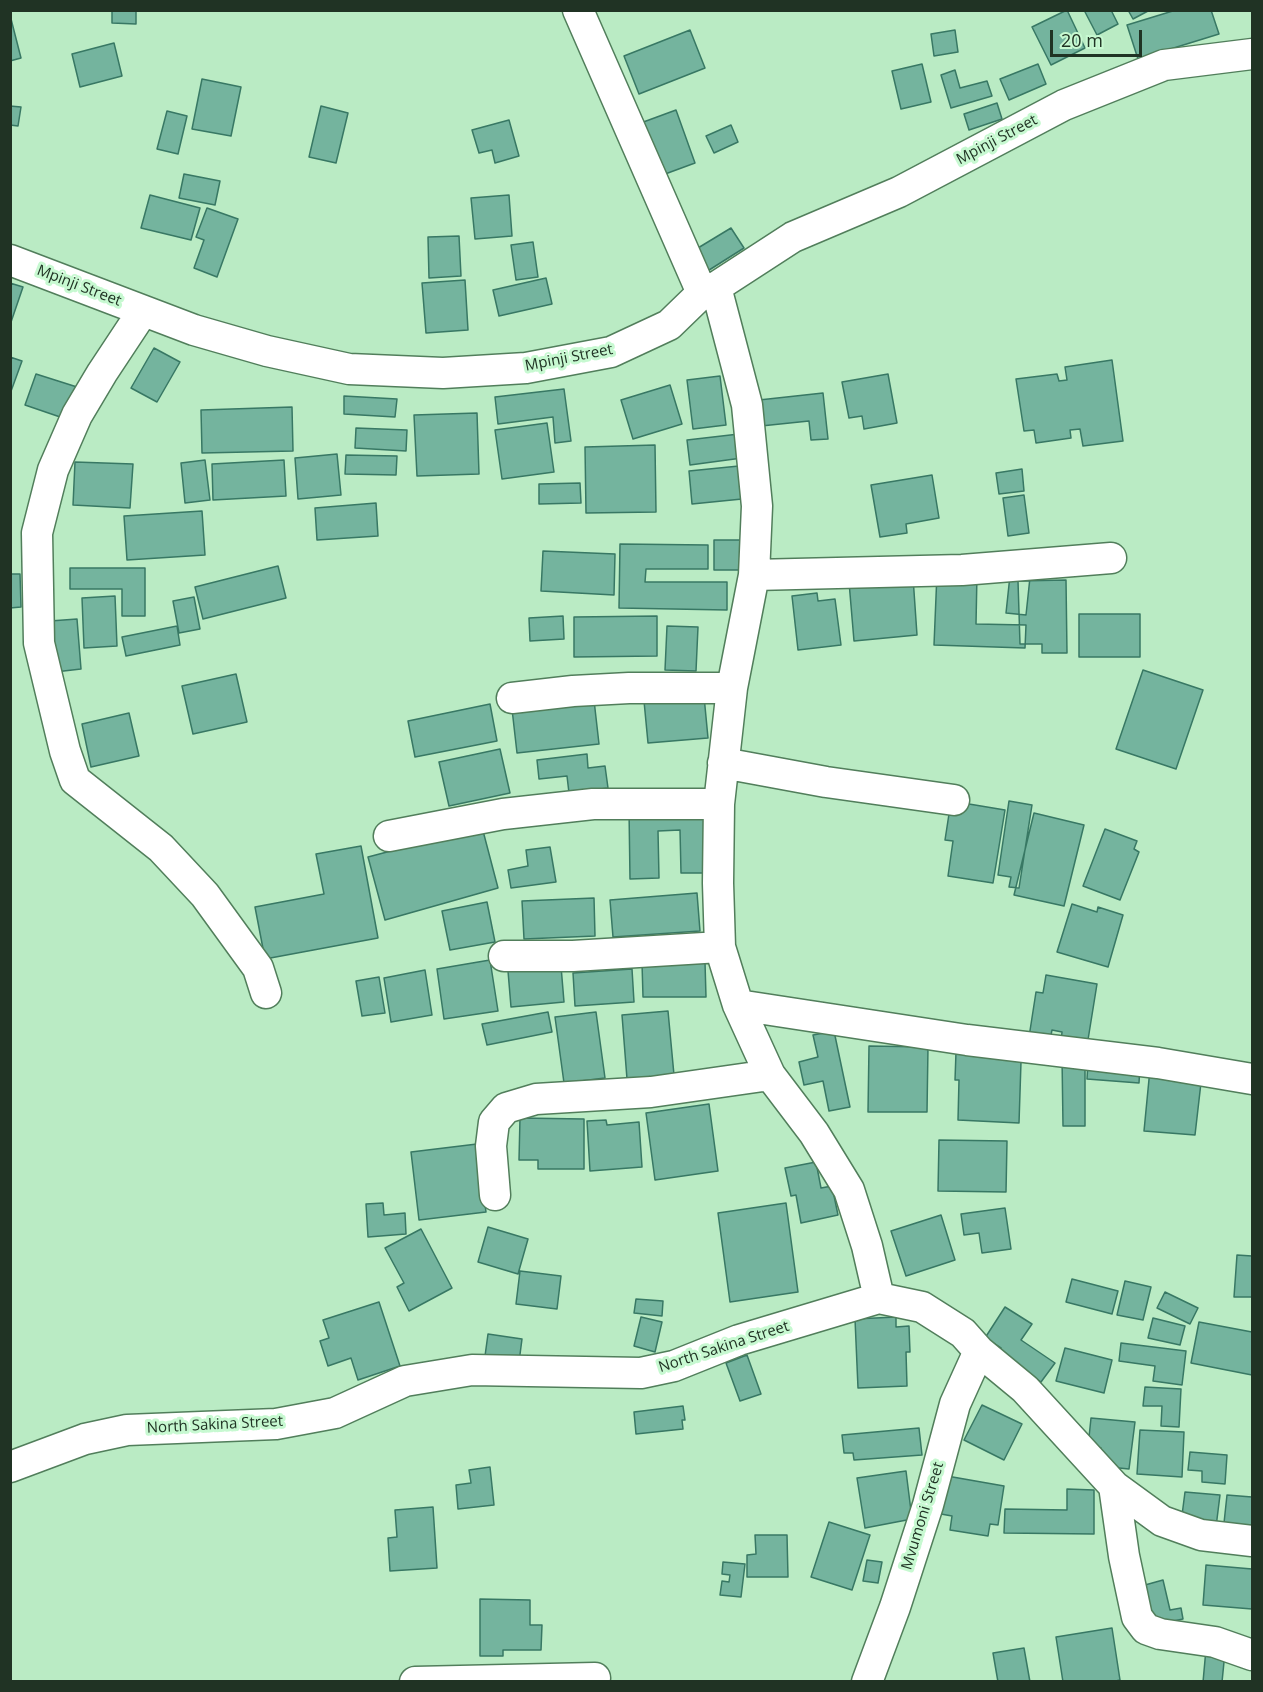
<!DOCTYPE html>
<html>
<head>
<meta charset="utf-8">
<style>
  body { margin:0 }
  #map { position:relative; width:1263px; height:1692px; overflow:hidden; background:#baebc4; font-family:"Open Sans",sans-serif }
  canvas { display:block }
  .frame { position:absolute; inset:0; border:12px solid #203324; pointer-events:none }
  .scale { position:absolute; left:1050px; top:30px; width:92px; height:27px; box-sizing:border-box; border:3px solid #203324; border-top:0; padding-left:8px; font-size:18px; line-height:21px; white-space:nowrap; color:#203324; -webkit-text-stroke:4px #c7f9d1; paint-order:stroke }
</style>
</head>
<body>
<div id="map">
<canvas width="1263" height="1692"></canvas>
<div class="frame"></div>
<div class="scale">20 m</div>
</div>
<script>
const context = document.querySelector('canvas').getContext('2d');
context.lineJoin = 'round';
function fill(path, color) { context.fillStyle = color; context.fill(path, 'evenodd'); }
function trace(path, color, width, dash) { context.strokeStyle = color; context.lineWidth = width; context.lineCap = dash ? 'butt' : 'round'; context.setLineDash(dash || []); context.stroke(path); }
function write(font, color, halo, rows, align = 'center') {
  context.font = font + ' "Open Sans",sans-serif'; context.lineWidth = 6; context.setLineDash([]); context.textBaseline = 'middle'; context.strokeStyle = halo; context.fillStyle = color; for (const [text, x, y, turn = 0] of rows) {
    context.save(); context.translate(x, y); context.rotate((+turn || 0) * Math.PI / 180); context.textAlign = isNaN(turn) ? turn : align; if (halo) context.strokeText(text, 0, 0); context.fillText(text, 0, 0); context.restore();
  }
}
const building = new Path2D(`
  M112 10H136V24L112 23Z
  M1067 10 1085 48 1051 65 1032 27Z
  M1084 10H1111L1118 24 1097 35Z
  M1128 10H1147L1148 11 1133 19Z
  M1176 10H1211L1219 34 1138 59 1127 25Z
  M10 15 21 58 10 61Z
  M690 30 705 68 639 94 624 56Z
  M955 30 958 52 934 56 931 34Z
  M114 43 122 76 80 87 72 54Z
  M922 64 931 102 901 109 892 71Z
  M1038 64 1046 84 1009 100 1000 79Z
  M955 70 960 88 987 81 992 96 951 108 941 75Z
  M202 79 241 87 231 136 192 129Z
  M997 103 1002 119 969 130 964 114Z
  M10 106 21 107 18 126 10 125Z
  M321 106 348 113 336 163 309 157Z
  M676 110 695 163 657 177 638 124Z
  M167 111 187 116 178 154 157 149Z
  M509 120 519 156 495 163 492 150 479 153 472 130Z
  M731 125 738 142 714 153 706 136Z
  M184 174 220 181 215 205 179 198Z
  M150 195 200 208 191 240 141 228Z
  M509 195 512 236 475 239 471 198Z
  M207 208 238 219 217 277 194 268 204 240 196 237Z
  M731 228 744 248 706 272 693 251Z
  M459 236 461 276 429 278 428 237Z
  M533 242 538 277 516 280 511 245Z
  M546 278 552 304 499 316 493 290Z
  M465 280 468 330 426 333 422 283Z
  M10 283 23 287 10 325Z
  M154 348 180 362 157 402 131 388Z
  M10 357 22 361 10 394Z
  M1112 360 1123 441 1083 446 1080 429 1070 430 1071 438 1036 443 1034 430 1024 431 1016 379 1057 374 1059 381 1067 380 1065 367Z
  M36 374 77 387 66 419 25 405Z
  M888 374 897 423 864 429 862 416 849 418 842 382Z
  M720 376 726 425 693 429 687 380Z
  M670 385 682 424 633 439 621 400Z
  M564 389 571 441 555 443 553 417 498 424 495 397Z
  M823 393 828 439 811 440 809 421 761 426 759 400Z
  M344 396 397 399 395 417 344 414Z
  M292 407 293 451 202 453 201 410Z
  M477 413 479 474 417 476 414 415Z
  M547 423 554 472 502 479 495 430Z
  M356 428 407 430 406 451 355 448Z
  M739 434 742 458 690 465 687 440Z
  M655 445 656 512 586 513 585 447Z
  M337 454 341 495 298 499 295 458Z
  M346 455 397 456 396 475 345 474Z
  M205 460 210 500 185 503 181 463Z
  M284 460 286 496 213 500 212 464Z
  M75 462 133 464 130 508 73 505Z
  M739 466 742 499 692 504 689 471Z
  M1022 469 1024 491 999 494 996 473Z
  M932 475 939 518 906 524 907 533 880 537 871 485Z
  M580 483 581 503 539 504V484Z
  M1024 495 1029 533 1008 536 1003 498Z
  M376 503 378 536 317 540 315 508Z
  M202 511 205 555 127 560 124 516Z
  M714 540H743V570H714Z
  M620 544 708 545V569H646L645 582H727V610L619 608Z
  M543 551 615 554 614 595 541 591Z
  M278 566 286 598 203 619 195 587Z
  M1011 566 1031 568 1026 615 1006 613Z
  M70 568H145V616H122V589H70Z
  M937 573 977 574 976 624 1026 625 1025 648 934 645Z
  M10 574H20L21 607 10 608Z
  M913 577 917 635 854 641 849 582Z
  M1066 580 1067 653H1042V644H1020L1018 581Z
  M817 593 818 601 835 599 841 645 798 650 792 596Z
  M115 596 117 646 84 648 82 598Z
  M194 597 200 629 179 633 173 601Z
  M1079 614H1140V657H1079Z
  M563 616 564 639 530 641 529 618Z
  M657 616V656L574 657V617Z
  M77 619 81 669 55 672 50 621Z
  M177 626 180 645 126 656 122 637Z
  M667 626 698 627 696 671 665 670Z
  M1143 670 1203 690 1176 769 1116 749Z
  M236 674 247 722 193 734 182 686Z
  M704 696 708 738 648 743 644 701Z
  M594 700 599 744 517 753 512 709Z
  M490 704 497 741 415 757 408 721Z
  M129 713 139 756 91 767 82 724Z
  M500 749 510 793 449 806 439 762Z
  M587 754 588 768 605 766 608 788 569 793 567 776 539 779 537 760Z
  M951 801 1005 810 993 883 948 876 953 841 945 840Z
  M1009 801 1032 805 1019 888 1009 887 1011 877 998 875Z
  M705 807 707 873H681L680 830 658 831 659 878 630 879 629 809Z
  M1034 813 1084 825 1064 906 1014 895Z
  M482 827 498 888 385 920 368 857Z
  M1105 829 1137 841 1134 849 1139 852 1120 900 1083 886Z
  M361 846 378 938 265 959 255 907 324 894 316 854Z
  M550 847 556 882 511 888 508 870 528 866 526 850Z
  M697 893 700 931 613 937 610 900Z
  M594 898 595 936 524 939 522 901Z
  M487 902 495 942 450 950 442 911Z
  M1072 904 1097 912 1098 907 1123 915 1108 967 1057 952Z
  M490 960 498 1011 444 1019 437 969Z
  M705 962 706 997H643L642 963Z
  M561 966 564 1002 511 1007 508 971Z
  M632 969 634 1002 575 1006 573 973Z
  M425 970 432 1015 391 1022 384 978Z
  M1046 975 1097 984 1087 1046 1061 1042 1062 1032 1052 1030 1050 1040 1029 1037 1036 992 1043 993Z
  M379 977 385 1013 362 1016 356 981Z
  M668 1011 674 1075 627 1079 622 1015Z
  M548 1012 552 1032 487 1045 482 1024Z
  M596 1012 605 1078 564 1083 555 1017Z
  M834 1031 850 1107 829 1111 823 1081 804 1085 799 1062 818 1057 813 1035Z
  M869 1046 928 1047 927 1112H868Z
  M1033 1048 1032 1063 1021 1062 1019 1123 958 1120 959 1080H955L956 1052Z
  M1085 1056V1126H1063L1062 1057Z
  M1088 1062 1140 1065 1139 1083 1087 1079Z
  M1150 1069 1202 1074 1195 1135 1144 1131Z
  M709 1104 718 1171 655 1180 646 1113Z
  M520 1118 584 1119V1169H538V1160H519Z
  M606 1120 607 1125 639 1122 642 1167 590 1171 587 1121Z
  M939 1140 1007 1141 1006 1192 938 1191Z
  M477 1144 486 1212 419 1220 411 1152Z
  M816 1162 821 1188 832 1186 838 1215 801 1223 796 1195 791 1196 785 1168Z
  M383 1203 384 1215 405 1213 406 1234 368 1237 366 1204Z
  M786 1203 798 1292 730 1302 718 1213Z
  M1005 1208 1011 1249 982 1253 979 1233 964 1235 961 1214Z
  M941 1215 955 1260 906 1276 891 1231Z
  M488 1227 528 1239 518 1274 478 1262Z
  M421 1229 452 1288 409 1311 397 1287 404 1283 385 1248Z
  M1237 1255 1252 1256V1297H1234Z
  M520 1271 561 1276 557 1309 516 1304Z
  M1072 1279 1118 1291 1112 1314 1066 1302Z
  M1125 1281 1151 1287 1143 1320 1117 1315Z
  M1165 1292 1198 1308 1190 1324 1157 1308Z
  M636 1299 663 1301 662 1316 634 1313Z
  M379 1302 400 1366 358 1380 351 1358 328 1366 320 1341 329 1338 323 1320Z
  M1005 1307 1032 1324 1021 1340 1055 1363 1041 1382 998 1353 1001 1348 985 1338Z
  M641 1317 662 1322 655 1352 634 1346Z
  M896 1317V1327L909 1326 910 1352H906L907 1386 858 1388 855 1319Z
  M1153 1318 1185 1326 1180 1345 1148 1338Z
  M1199 1322 1252 1332V1375L1191 1363Z
  M488 1334 522 1339 519 1362 485 1356Z
  M1121 1343 1186 1351 1182 1385 1153 1381 1155 1366 1119 1361Z
  M1065 1348 1112 1360 1104 1393 1056 1381Z
  M747 1355 761 1394 740 1401 726 1363Z
  M1145 1387 1181 1389 1179 1427 1161 1426 1162 1406H1143Z
  M982 1405 1022 1424 1004 1460 964 1440Z
  M683 1406 685 1420H682L683 1429 636 1434 634 1412Z
  M1091 1418 1135 1422 1129 1469 1099 1466 1101 1448 1088 1447Z
  M919 1428 922 1455 854 1460 853 1453H844L842 1435Z
  M1140 1430 1184 1432 1182 1477 1137 1474Z
  M1190 1452 1227 1455 1225 1484 1202 1482V1471L1188 1470Z
  M490 1467 494 1505 458 1509 456 1485 471 1483 469 1470Z
  M906 1471 912 1519 865 1528 857 1478Z
  M947 1476 1004 1486 998 1525 990 1524 988 1536 950 1530 952 1516 941 1514Z
  M1067 1489 1094 1490V1534L1004 1533 1005 1509 1067 1510Z
  M1185 1492 1220 1495 1216 1527 1181 1523Z
  M1227 1495 1252 1497V1526L1224 1523Z
  M433 1507 437 1568 390 1571 388 1538 397 1537 395 1510Z
  M829 1522 870 1535 852 1590 811 1577Z
  M755 1535H787L788 1577H747V1555L756 1554Z
  M867 1560 882 1562 878 1583 863 1581Z
  M723 1562 745 1564 741 1597 720 1595 722 1581 729 1582 730 1575 722 1574Z
  M1206 1565 1252 1569V1609L1203 1605Z
  M1163 1580 1170 1610 1181 1608 1183 1619 1154 1625 1145 1585Z
  M480 1599 530 1600V1625H542L541 1650H503V1656H480Z
  M1112 1628 1120 1680 1111 1682H1063L1056 1637Z
  M1024 1648 1030 1682H998L993 1653Z
  M1206 1649 1225 1652 1222 1682H1203Z`);
fill(building, '#74b49e');
trace(building, '#387864', 1.5);
const minor = new Path2D(`
  M578 10 702 293
  M10 260 194 330 267 351 349 369 443 373 526 368 611 352 669 325 702 293 716 287 793 237 899 192 1064 105 1164 65 1252 54
  M716 287 747 405 757 506 754 575 732 688 719 804 718 883 720 947 738 1005 770 1075 814 1133 849 1190 867 1246 879 1298
  M143 311 102 373 77 415 53 470 37 533 39 643 65 751 75 780 161 848 205 895 258 968 266 993
  M754 575 962 570 1111 558
  M512 698 573 691 629 688H732
  M723 763 826 782 954 800
  M389 836 503 814 593 804H719
  M504 956H573L720 947
  M738 1005 967 1040 1158 1063 1252 1079
  M495 1195 491 1146 494 1122 506 1108 536 1099 651 1092 770 1075
  M10 1467 85 1439 127 1430 276 1424 335 1413 405 1381 472 1370 641 1373 674 1366 739 1340 879 1298 922 1307 963 1333 979 1351 1025 1389 1114 1486 1162 1521 1201 1535 1252 1541
  M1114 1486 1124 1556 1137 1617 1146 1629 1160 1634 1215 1642 1252 1655
  M415 1682 595 1678
  M867 1682 895 1607 928 1505 955 1404 979 1351`);
trace(minor, '#517e5b', 33);
trace(minor, '#fff', 30);
write('15px', '#203324', '#c7f9d1', [
  ["Mpinji Street",997,140,-28],
  ["Mpinji Street",79,286,21],
  ["Mpinji Street",569,358,-11],
  ["North Sakina Street",724,1347,-18],
  ["North Sakina Street",215,1425,-3],
  ["Mvumoni Street",923,1516,-73]
]);
</script>
</body>
</html>
